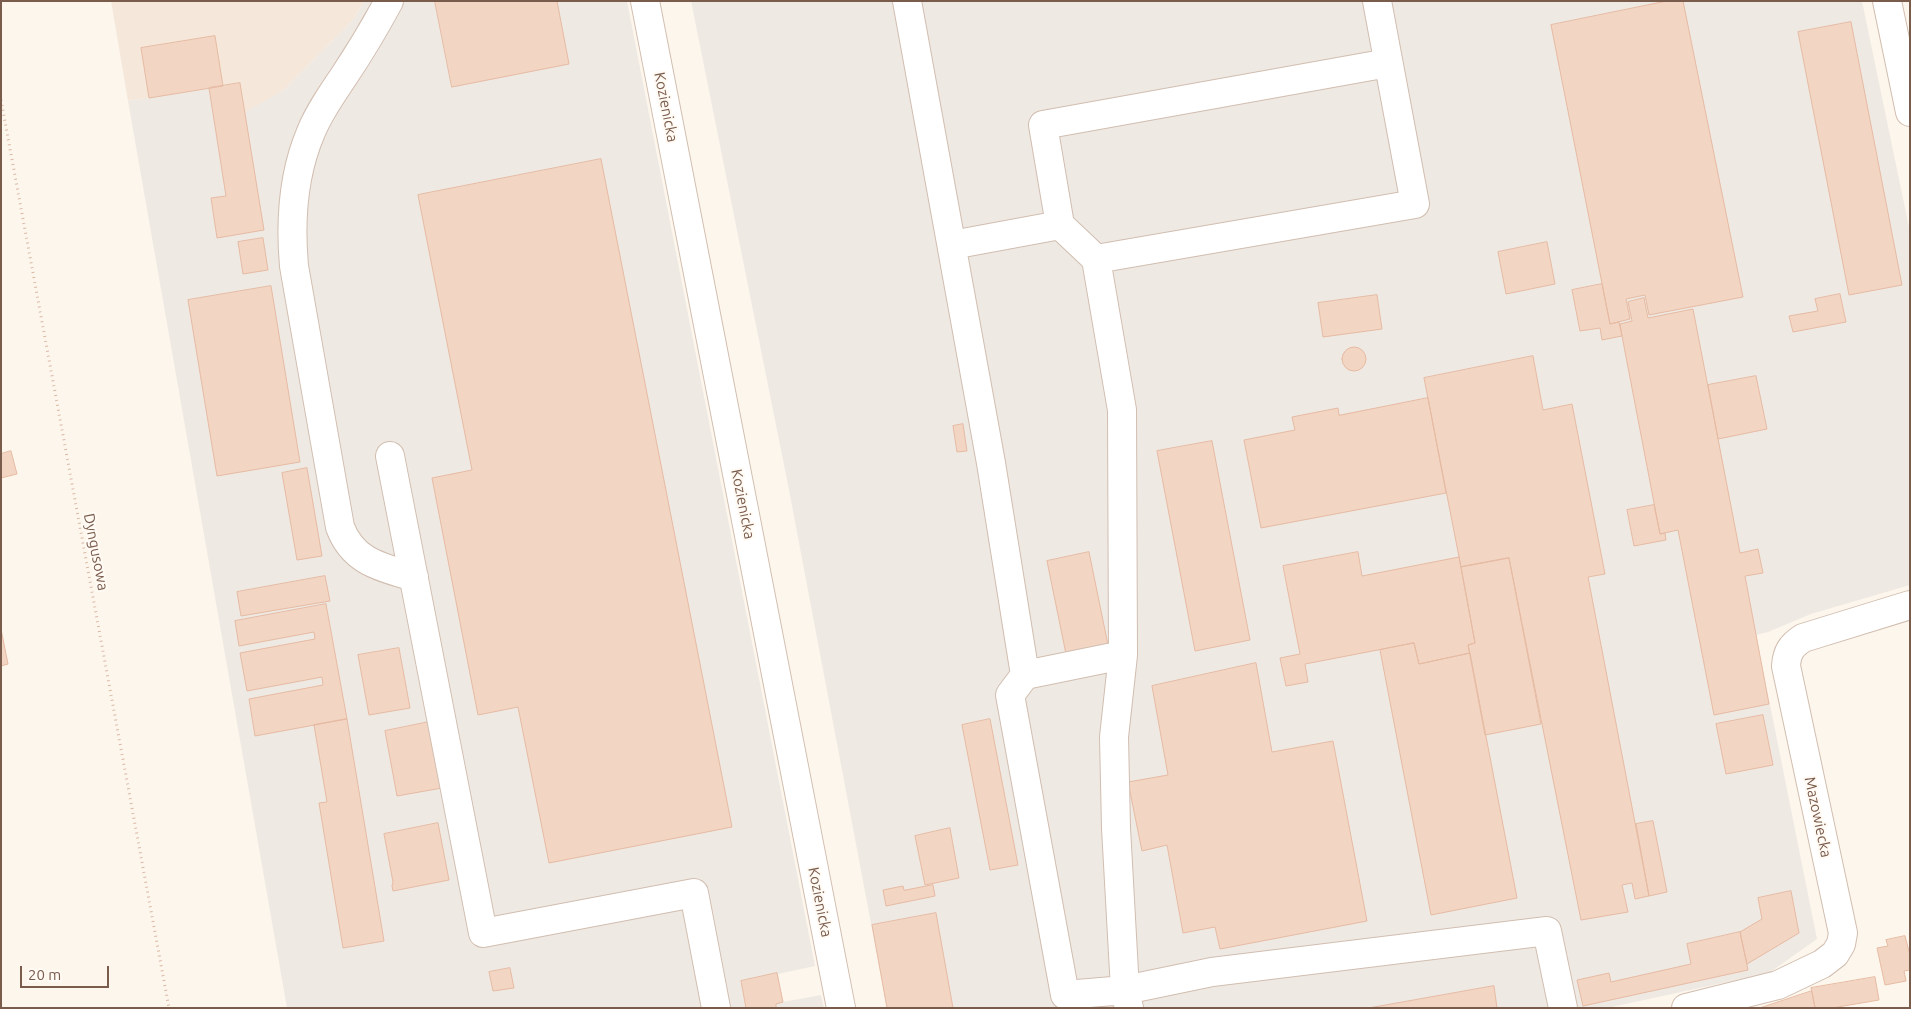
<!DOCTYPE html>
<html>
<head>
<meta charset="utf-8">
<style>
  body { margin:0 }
  #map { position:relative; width:1911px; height:1009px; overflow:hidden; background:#fdf6ec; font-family:Ubuntu,sans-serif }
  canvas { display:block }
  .frame { position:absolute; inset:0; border:2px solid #7a5c4d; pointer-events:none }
  .scale { position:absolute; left:20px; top:966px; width:89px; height:22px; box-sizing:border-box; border:2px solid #7a5c4d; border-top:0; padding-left:6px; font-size:15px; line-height:18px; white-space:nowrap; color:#7a5c4d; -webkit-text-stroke:4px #fffaf3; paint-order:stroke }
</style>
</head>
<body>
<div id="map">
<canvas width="1911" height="1009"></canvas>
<div class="frame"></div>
<div class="scale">20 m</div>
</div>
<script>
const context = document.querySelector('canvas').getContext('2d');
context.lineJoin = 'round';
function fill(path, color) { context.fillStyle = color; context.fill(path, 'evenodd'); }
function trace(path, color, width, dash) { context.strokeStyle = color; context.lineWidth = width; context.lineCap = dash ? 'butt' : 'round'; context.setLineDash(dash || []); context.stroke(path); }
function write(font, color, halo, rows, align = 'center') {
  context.font = font + ' Ubuntu,sans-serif'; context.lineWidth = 4; context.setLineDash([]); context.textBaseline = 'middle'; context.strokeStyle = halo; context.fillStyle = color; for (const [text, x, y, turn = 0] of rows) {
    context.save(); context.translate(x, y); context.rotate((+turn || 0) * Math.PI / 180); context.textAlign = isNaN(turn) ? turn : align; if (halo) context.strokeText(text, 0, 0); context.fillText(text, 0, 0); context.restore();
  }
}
fill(new Path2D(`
  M111 1H364L353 20 284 90 245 113 240 83 128 101Z`), '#f5e8da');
fill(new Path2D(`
  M364 1H627L815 966 778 974 783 1002 821 995 824 1008H287L128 101 240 83 245 112 284 90 353 20Z
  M691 1H1862L1910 232V585L1811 614 1768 632 1756 635 1817 939 1769 973 1607 1008H887L789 490Z`), '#efe9e4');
const building = new Path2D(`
  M435 1H557L569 64 452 87Z
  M1667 1H1683L1743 297 1649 315 1645 295 1626 299 1630 319 1610 324 1551 25Z
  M1851 22 1902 285 1849 295 1798 32Z
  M215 36 223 86 149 98 141 48Z
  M240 83 264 230 217 238 211 198 226 196 209 88Z
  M601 159 732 827 549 863 518 707 478 715 432 478 472 470 418 195Z
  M263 238 268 270 243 274 238 242Z
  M1547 242 1555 284 1506 294 1498 252Z
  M1602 284 1610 324 1619 322 1622 336 1602 340 1600 328 1580 331 1572 290Z
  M271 286 300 462 217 476 188 300Z
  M1840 294 1846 322 1793 332 1789 316 1818 311 1815 299Z
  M1377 295 1382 329 1323 337 1318 303Z
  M1644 298 1648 318 1693 309 1740 553 1758 549 1763 573 1745 576 1769 704 1714 715 1678 530 1660 534 1622 336 1620 324 1632 321 1628 302Z
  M1342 359a12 12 0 1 1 24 0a12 12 0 1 1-24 0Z
  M1533 356 1543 410 1572 404 1605 574 1588 577 1649 896 1635 899 1632 883 1622 885 1628 912 1581 920 1509 558 1461 567 1424 378Z
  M1756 376 1767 429 1718 439 1708 385Z
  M1428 398 1446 493 1261 528 1244 440 1295 430 1292 417 1338 408 1339 415Z
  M963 424 967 451 957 452 953 426Z
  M1212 441 1250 640 1195 651 1157 451Z
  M11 451 17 474 1 478V454Z
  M307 468 322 556 297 560 282 473Z
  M1654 505 1660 534 1665 533 1666 540 1634 546 1627 510Z
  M1089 552 1108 645 1066 654 1047 561Z
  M1358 552 1362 576 1459 557 1475 643 1468 645 1470 653 1419 664 1414 643 1305 664 1308 682 1286 686 1280 658 1300 654 1283 566Z
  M1509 558 1541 724 1485 735 1468 645 1475 643 1461 567Z
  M325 576 330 601 241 616 237 592Z
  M326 604 347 719 255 736 249 699 323 685 322 677 247 691 240 653 315 639 314 632 239 646 235 621Z
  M1 629 8 664 1 666Z
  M1414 643 1419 664 1470 653 1517 898 1431 915 1380 650Z
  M399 648 410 708 369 715 358 655Z
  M1256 663 1272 752 1333 741 1367 921 1220 949 1215 927 1183 933 1167 845 1142 851 1128 782 1168 775 1152 686Z
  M1763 715 1773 765 1726 774 1716 724Z
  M347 719 384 941 343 948 319 803 327 802 314 725Z
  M990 719 1018 865 990 870 962 725Z
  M429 722 442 788 397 796 385 731Z
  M1653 821 1667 892 1649 896 1636 824Z
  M438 823 449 880 393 891 392 886 393 882 384 834Z
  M950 828 959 878 925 885 915 836Z
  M933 885 935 896 886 906 883 890 903 886 904 890Z
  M1791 891 1799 933 1747 964 1740 932 1762 919 1758 898Z
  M936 913 953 1008H887L872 925Z
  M1740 932 1748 970 1583 1006 1577 980 1609 973 1611 982 1691 964 1687 944Z
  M1905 936 1910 955V970L1904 971 1906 981 1885 985 1877 948 1888 946 1886 940Z
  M510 968 514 988 493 991 489 972Z
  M777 973 783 1002 776 1004V1008H746L741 981Z
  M1875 977 1879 1000 1832 1008H1815L1811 988Z
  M1494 986 1497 1008H1369Z
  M1812 991 1815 1008H1760Z`);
fill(building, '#f3d5c3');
trace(building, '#e6bba3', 1);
const minor = new Path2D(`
  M389 1C375 27 360 52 344 76 332 94 319 112 311 132 293 174 290 221 294 266L340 527C353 562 381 567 414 577
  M645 1 841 1008
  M907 1 991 463 1025 675 1010 695 1065 995 1125 990 1129 1008
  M1887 1 1910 112
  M1060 225 1096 259 1122 410 1123 655 1114 737 1116 828 1125 990 1212 972 1547 931 1563 1008
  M952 245 1060 225 1043 125 1388 63
  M1096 259 1415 204 1377 1
  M390 456 483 933 694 893 716 1008
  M1025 675 1123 655
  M1686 1008 1778 985 1822 964 1835 954 1841 944 1843 933 1786 666C1787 652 1791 646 1803 638L1910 605`);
trace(minor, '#d1beb0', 30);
trace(new Path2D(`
  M1 100 169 1008`), '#d9b8a5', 3, [1, 4]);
trace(minor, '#fff', 28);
write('15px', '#7a5c4d', '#fffaf3', [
  ["Kozienicka",666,107,79],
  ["Kozienicka",743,504,79],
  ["Dyngusowa",96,552,79],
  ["Mazowiecka",1818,817,78],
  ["Kozienicka",820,902,79]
]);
</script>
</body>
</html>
